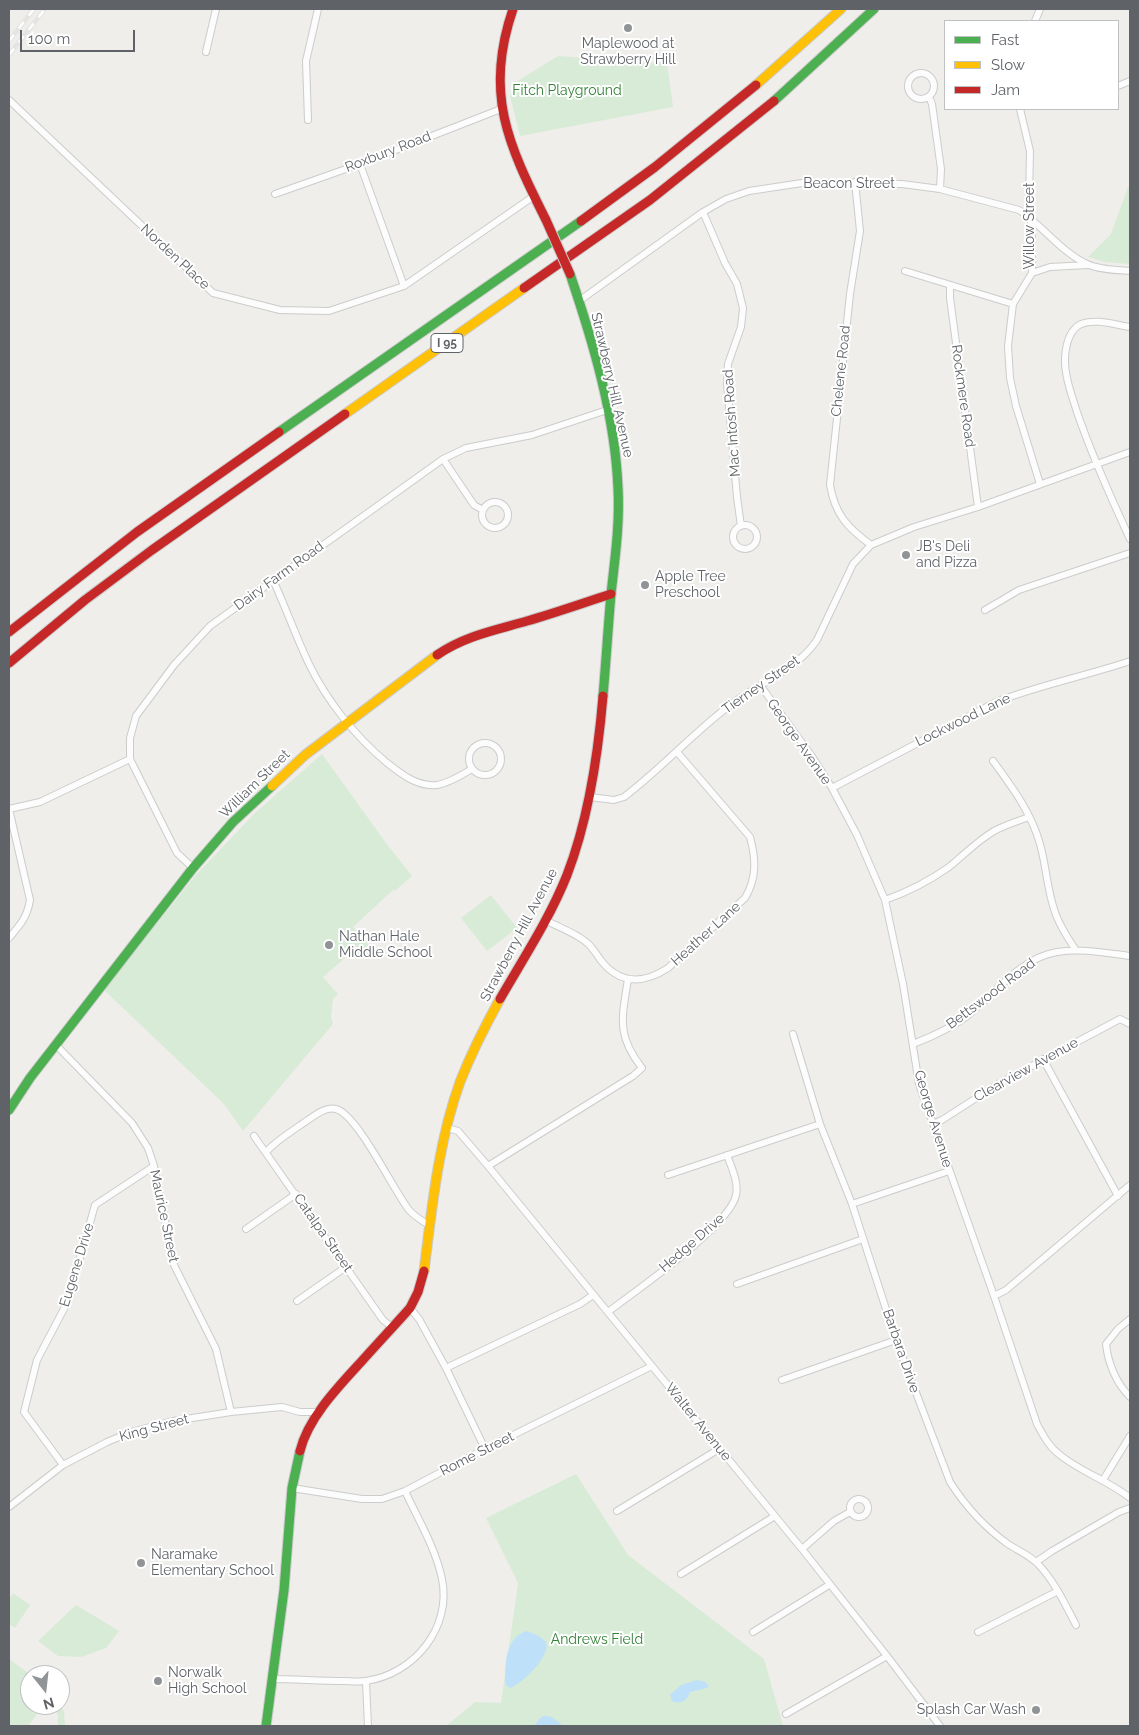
<!DOCTYPE html>
<html>
<head>
<meta charset="utf-8">
<style>
  body { margin:0 }
  #map { position:relative; width:1139px; height:1735px; overflow:hidden; background:#efeeea; font-family:Raleway,sans-serif }
  canvas { display:block }
  .frame { position:absolute; inset:0; border:10px solid #5f6368; pointer-events:none }
  .legend { position:absolute; left:944px; top:20px; width:175px; height:90px; box-sizing:border-box; background:#fff; border:1px solid #bfc1c3; margin:0; padding:6px 9px; list-style:none; font-size:15px; color:#5f6368 }
  .legend li { display:flex; align-items:center; gap:10px; height:25px }
  .legend b { width:25px; border:1px solid #bfc1c3 }
  .north { position:absolute; left:20px; top:1665px; width:50px; height:50px; box-sizing:border-box; background:#fff; border:1px solid #bfc1c3; border-radius:50%; rotate:164deg; font-size:14px; font-weight:700; line-height:20px; text-align:center; color:#5f6368 }
  .north::after { content:''; display:block; margin:auto; width:18px; height:22px; background:#919496; clip-path:polygon(50% 0,100% 100%,50% 72%,0 100%) }
  .scale { position:absolute; left:20px; top:30px; width:115px; height:22px; box-sizing:border-box; border:2px solid #5f6368; border-top:0; padding-left:6px; font-size:15px; line-height:18px; white-space:nowrap; color:#5f6368; -webkit-text-stroke:4px #fff; paint-order:stroke }
</style>
</head>
<body>
<div id="map">
<canvas width="1139" height="1735"></canvas>
<div class="frame"></div>
<ul class="legend">
<li><b style="height:6px;background:#4caf50"></b>Fast</li>
<li><b style="height:6px;background:#ffc107"></b>Slow</li>
<li><b style="height:6px;background:#c62828"></b>Jam</li>
</ul>
<div class="north">N</div>
<div class="scale">100 m</div>
</div>
<script>
const context = document.querySelector('canvas').getContext('2d');
context.lineJoin = 'round';
function fill(path, color) { context.fillStyle = color; context.fill(path, 'evenodd'); }
function trace(path, color, width, dash) { context.strokeStyle = color; context.lineWidth = width; context.lineCap = dash ? 'butt' : 'round'; context.setLineDash(dash || []); context.stroke(path); }
function write(font, color, halo, rows, align = 'center') {
  context.font = font + ' Raleway,sans-serif'; context.lineWidth = 4; context.setLineDash([]); context.textBaseline = 'middle'; context.strokeStyle = halo; context.fillStyle = color; for (const [text, x, y, turn = 0] of rows) {
    context.save(); context.translate(x, y); context.rotate((+turn || 0) * Math.PI / 180); context.textAlign = isNaN(turn) ? turn : align; if (halo) context.strokeText(text, 0, 0); context.fillText(text, 0, 0); context.restore();
  }
}
fill(new Path2D(`
  M558 56 644 63 667 62 673 107 520 136 510 96 516 82Z
  M1128 187H1130V264L1105 262 1088 257 1111 234Z
  M322 754 386 843 412 876 395 891 393 890 353 927 370 946 359 957 353 951 323 977 338 994 333 999 331 1017 333 1024 243 1131 224 1104 104 990 195 876 255 813Z
  M491 895 517 928 487 951 461 918Z
  M576 1474 628 1555 764 1659 783 1726H446L475 1702 501 1703 518 1583 486 1518Z
  M13 1593 30 1605 15 1628 9 1624V1599Z
  M76 1605 119 1631 106 1648 81 1657 58 1656 38 1641Z
  M9 1659 31 1675 30 1705H44L28 1726H9Z
  M60 1702 64 1712 65 1726H58V1716L54 1705H60Z`), '#d8ebd6');
fill(new Path2D(`
  M527 1631 539 1636 546 1642C551 1656 523 1683 510 1688L506 1685C504 1666 505 1637 527 1631Z
  M697 1680 705 1682 709 1686 707 1688 690 1692C687 1701 681 1705 672 1701L670 1695 681 1685Z
  M544 1716C553 1715 557 1721 563 1726H534L540 1718Z`), '#bfe0f9');
const street = new Path2D(`
  M1035 21 1040 9
  M206 52 216 9
  M908 86a13 13 0 1 1 26 0a13 13 0 1 1-26 0Z
  M1118 86 1130 81
  M929 97 932 104 941 169 940 189
  M9 100 213 293 280 310 329 311 404 286 534 196
  M1020 109 1030 151 1029 199 1032 236V273L1013 304 1008 346 1010 378 1016 406 1040 484
  M308 120 306 61 318 9
  M360 164 404 286
  M855 182 860 231 850 294 830 485C835 515 848 528 871 545
  M275 194 360 164 501 109
  M703 212 725 263 737 284 743 308 741 327 728 364 727 384 737 497 741 526
  M905 271 1013 304
  M1032 273 1050 267 1088 265
  M950 285V298L978 507
  M579 301 703 212 726 199 749 191 802 183 902 184 940 189 1019 210C1043 226 1061 252 1087 264 1100 270 1117 270 1130 271
  M1130 327C1116 325 1095 318 1081 324 1069 330 1066 344 1065 357 1064 375 1072 396 1077 412 1092 456 1111 498 1130 539
  M443 459 474 505 483 510
  M482 515a13 13 0 1 1 26 0a13 13 0 1 1-26 0Z
  M733 537a12 12 0 1 1 24 0a12 12 0 1 1-24 0Z
  M273 580C286 608 296 637 309 664 327 701 355 736 386 762 401 774 417 787 437 785 449 783 462 775 472 769
  M985 610 1019 590 1130 553
  M760 685 811 755 832 788 857 835 885 900 903 984 919 1084 994 1296 1037 1424C1043 1435 1049 1447 1060 1455 1081 1472 1109 1481 1130 1498
  M469 759a16 16 0 1 1 32 0a16 16 0 1 1-32 0Z
  M993 761C1012 787 1031 812 1040 844 1046 865 1047 888 1054 909 1058 923 1067 937 1075 949
  M832 788 996 702C1039 685 1086 676 1130 661
  M590 797 614 800 624 797C661 769 692 734 729 706 758 683 796 671 817 640L853 564 871 545 914 527 978 507 1130 452
  M9 809 40 802 130 759
  M193 868 177 853 130 759V738L136 716 174 665 210 626 443 459 466 448 532 435 607 410
  M885 900C908 892 929 881 949 867 964 855 977 841 994 831 1005 825 1018 821 1029 817
  M545 920C558 927 574 932 586 942 593 947 597 956 603 963 622 985 645 983 668 968L745 898C757 878 756 859 750 837L677 752
  M9 938C20 925 27 918 30 900L9 809
  M793 1034 820 1124 852 1204 896 1340 950 1482C966 1507 984 1527 1008 1544 1017 1550 1029 1555 1037 1563 1054 1580 1065 1604 1076 1625
  M913 1044C931 1037 951 1028 967 1016 995 994 1020 958 1057 952 1081 948 1106 953 1130 956
  M56 1045 132 1123 148 1148 154 1166 174 1265 216 1349 231 1412
  M1043 1059 1118 1196
  M933 1124 942 1120 998 1084 1120 1019 1130 1024
  M447 1128 458 1131 488 1166 802 1549 887 1656 940 1726
  M254 1136 383 1320 393 1328
  M266 1152C277 1140 289 1133 302 1124 312 1118 324 1106 336 1109 358 1115 393 1190 409 1210 415 1217 423 1221 430 1226
  M488 1166 633 1076 642 1068C616 1035 622 1018 628 979
  M668 1175 820 1124
  M852 1204 949 1171
  M246 1229 296 1194
  M737 1284 863 1239
  M994 1296 1006 1290 1130 1185
  M297 1301 346 1267
  M410 1308 419 1319 446 1368 485 1449
  M608 1312C635 1291 730 1226 736 1195 739 1183 731 1166 727 1155
  M1130 1319 1118 1329 1106 1344C1108 1363 1116 1383 1130 1397
  M446 1368 580 1304 593 1295
  M782 1380 896 1340
  M63 1465 24 1412 37 1360 67 1303 95 1205 154 1166
  M1103 1480 1130 1436
  M292 1488 362 1499H382L405 1491 485 1449 652 1366
  M850 1508a9 9 0 1 1 18 0a9 9 0 1 1-18 0Z
  M9 1507 63 1465 107 1442 131 1432 173 1421 231 1412 282 1407 300 1412H319
  M617 1511 719 1449
  M802 1549 834 1521 850 1512
  M1036 1562 1052 1551 1119 1512 1130 1508
  M681 1574 775 1516
  M753 1632 829 1585
  M978 1632 1058 1591
  M271 1679C295 1679 319 1681 343 1681 351 1681 359 1682 366 1681 414 1674 452 1628 442 1579 436 1549 418 1519 405 1491
  M366 1681 368 1726
  M786 1714 887 1656`);
const fast = new Path2D(`
  M774 101 874 9
  M570 274C593 342 615 415 618 488 620 523 615 558 611 594 608 628 606 662 603 696
  M279 432 581 221
  M9 1110 30 1078 193 868 233 822 272 786
  M266 1726 284 1590 292 1488 300 1451`);
const slow = new Path2D(`
  M756 85 841 9
  M345 414 524 288
  M272 786 305 755 437 655
  M424 1271C432 1208 438 1143 460 1082 471 1054 485 1026 500 999`);
const jam = new Path2D(`
  M513 9C484 94 508 144 546 220
  M581 221 655 167 756 85
  M524 288 650 200 774 101
  M9 632 137 532 279 432
  M437 655C464 636 496 630 527 621 555 613 583 603 611 594
  M9 663 85 600 152 550 345 414
  M500 999C523 959 550 918 567 875 589 818 598 756 603 696
  M300 1451C308 1418 338 1387 361 1362 377 1344 394 1326 410 1308L418 1292 424 1271`);
trace(street, '#cbcccc', 8);
trace(fast, '#cacacb', 11);
trace(slow, '#cacacb', 11);
trace(jam, '#cacacb', 11);
trace(street, '#fdfcfc', 6);
trace(fast, '#4caf50', 9);
trace(slow, '#ffc107', 9);
trace(jam, '#c62828', 9);
const rail = new Path2D(`
  M9 41 34 9
  M9 55 45 9`);
trace(rail, '#e4e4e4', 4.5);
trace(rail, '#fff', 2.5, [8]);
const jamBridge = new Path2D(`
  M546 220 570 274`);
trace(jamBridge, '#cacacb', 11, []);
trace(jamBridge, '#c62828', 9);
for (const [x, y, r, color] of [
  [628,28,5,"#919496"],
  [906,555,5,"#919496"],
  [645,585,5,"#919496"],
  [329,945,5,"#919496"],
  [141,1563,5,"#919496"],
  [158,1681,5,"#919496"],
  [1036,1710,5,"#919496"]
]) { const dot = new Path2D(); dot.arc(x, y, r, 0, 2 * Math.PI); context.fillStyle = color; context.fill(dot); trace(dot, '#fff', 2); }
for (const [x, y, w] of [
  [447,343,32]
]) { const box = new Path2D(); box.roundRect(x - w / 2, y - 9.5, w, 19, 4); context.fillStyle = '#fff'; context.fill(box); trace(box, '#5f6368', 1); }
write('bold 12px', '#5f6368', null, [
  ["I 95",447,343]
]);
write('14px', '#5f6368', '#fff', [
  ["Maplewood at",628,44,"center"],
  ["Strawberry Hill",628,60,"center"],
  ["JB's Deli",916,547],
  ["and Pizza",916,563],
  ["Apple Tree",655,577],
  ["Preschool",655,593],
  ["Nathan Hale",339,937],
  ["Middle School",339,953],
  ["Naramake",151,1555],
  ["Elementary School",151,1571],
  ["Norwalk",168,1673],
  ["High School",168,1689],
  ["Splash Car Wash",1026,1710,"right"]
], 'left');
write('14px', '#348238', '#fff', [
  ["Fitch Playground",567,91],
  ["Andrews Field",597,1640]
]);
write('14px', '#5f6368', '#fff', [
  ["Roxbury Road",388,152,-21],
  ["Beacon Street",849,184],
  ["Willow Street",1030,226,-90],
  ["Norden Place",175,257,43],
  ["Chelene Road",841,371,-84],
  ["Strawberry Hill Avenue",612,385,77],
  ["Rockmere Road",963,396,82],
  ["Mac Intosh Road",732,423,-94],
  ["Dairy Farm Road",279,576,-36],
  ["Tierney Street",761,685,-35],
  ["Lockwood Lane",963,720,-26],
  ["George Avenue",799,742,55],
  ["William Street",255,784,-44],
  ["Heather Lane",706,934,-42],
  ["Strawberry Hill Avenue",519,935,-62],
  ["Bettswood Road",991,994,-37],
  ["Clearview Avenue",1026,1070,-29],
  ["George Avenue",933,1119,73],
  ["Maurice Street",164,1216,78],
  ["Catalpa Street",323,1233,55],
  ["Hedge Drive",692,1243,-41],
  ["Eugene Drive",77,1265,-73],
  ["Barbara Drive",901,1351,71],
  ["Walter Avenue",698,1422,51],
  ["King Street",154,1428,-15],
  ["Rome Street",477,1454,-27]
]);
</script>
</body>
</html>
